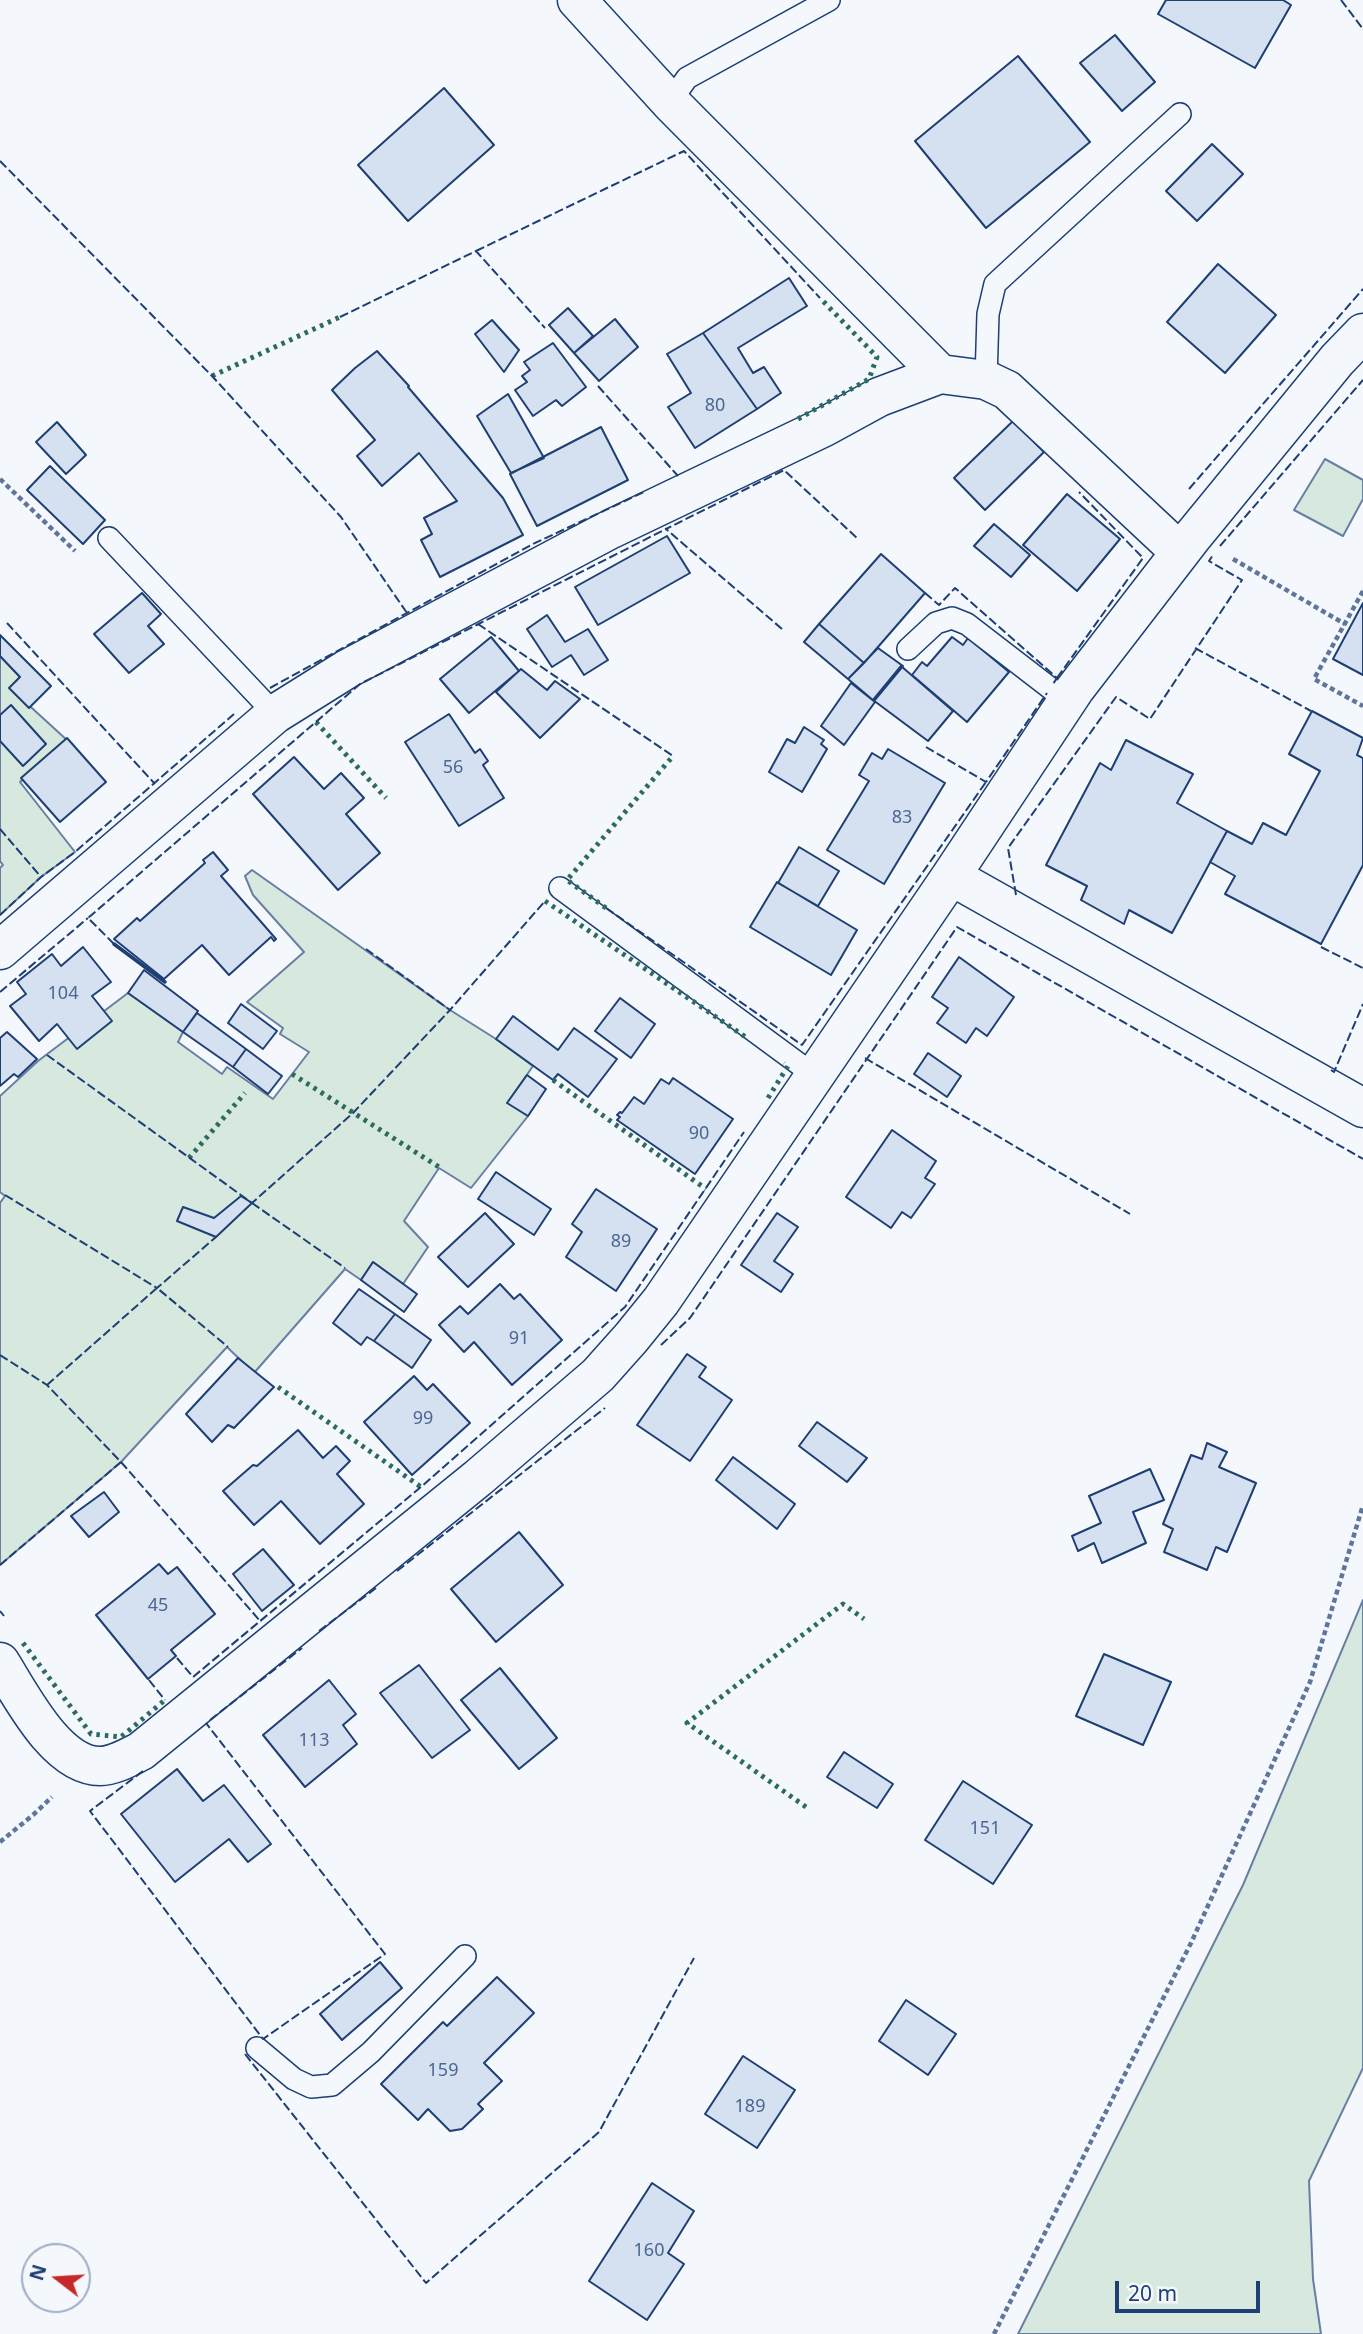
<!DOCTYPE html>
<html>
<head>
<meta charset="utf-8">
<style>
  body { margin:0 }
  #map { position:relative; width:1363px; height:2334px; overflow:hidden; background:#f4f7fb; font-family:"Noto Sans",sans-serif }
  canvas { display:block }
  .north { position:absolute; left:21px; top:2243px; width:70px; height:70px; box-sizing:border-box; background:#f4f7fb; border:2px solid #9eadc5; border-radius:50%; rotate:287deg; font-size:19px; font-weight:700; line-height:28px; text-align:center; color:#1d3f73 }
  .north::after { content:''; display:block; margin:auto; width:24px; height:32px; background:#c62828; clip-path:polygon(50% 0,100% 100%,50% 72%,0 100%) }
  .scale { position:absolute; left:1115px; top:2281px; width:145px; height:32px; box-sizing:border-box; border:4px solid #1d3f73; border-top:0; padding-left:9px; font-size:21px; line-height:24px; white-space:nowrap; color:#1d3f73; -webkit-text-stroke:5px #f4f7fb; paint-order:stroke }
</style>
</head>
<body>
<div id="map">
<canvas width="1363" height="2334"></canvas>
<div class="north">N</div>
<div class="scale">20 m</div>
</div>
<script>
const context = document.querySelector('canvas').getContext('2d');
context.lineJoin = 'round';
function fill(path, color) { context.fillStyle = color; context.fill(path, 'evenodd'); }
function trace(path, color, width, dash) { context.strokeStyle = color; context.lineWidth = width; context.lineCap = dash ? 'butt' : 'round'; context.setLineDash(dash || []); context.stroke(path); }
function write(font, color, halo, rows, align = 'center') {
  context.font = font + ' "Noto Sans",sans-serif'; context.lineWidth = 5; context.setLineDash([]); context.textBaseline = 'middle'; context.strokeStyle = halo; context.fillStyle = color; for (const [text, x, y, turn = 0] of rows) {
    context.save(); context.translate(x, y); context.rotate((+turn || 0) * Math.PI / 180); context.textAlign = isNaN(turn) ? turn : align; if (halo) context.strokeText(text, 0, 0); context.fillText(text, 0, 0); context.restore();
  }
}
const green = new Path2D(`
  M1325 459 1363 480V499L1343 536 1294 510Z
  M0 656 20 677 10 688 68 741 20 782 75 852 41 877 0 915V868L3 865 0 861Z
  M252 870 450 1010 496 1039 533 1066 508 1102 528 1116 471 1188 439 1168 404 1221 428 1247 403 1284 373 1262 361 1280 345 1269 254 1373 227 1347 121 1462 0 1565V1203L5 1196 0 1192V1096L38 1061 128 993 183 1032 178 1042 222 1074 227 1067 273 1099 309 1052 280 1034 283 1028 247 1002 304 952 253 895 245 876Z
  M1363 1600V2068L1309 2181 1313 2279 1321 2334H1018L1243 1885Z`);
fill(green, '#d7e8df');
trace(green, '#687fa3', 2);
const building = new Path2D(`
  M1166 0H1283L1291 5 1255 68 1158 14Z
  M1115 35 1155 82 1122 111 1080 63Z
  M1018 56 1090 142 986 228 915 141Z
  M444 88 494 145 408 221 358 165Z
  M1212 144 1243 174 1197 221 1166 191Z
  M1218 264 1276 315 1225 373 1167 322Z
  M789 278 807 306 738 348 753 373 764 367 781 393 757 409 703 333Z
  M568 308 593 336 574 353 549 325Z
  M615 319 638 347 599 381 574 353Z
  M492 320 519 350 504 372 475 334Z
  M703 333 757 409 695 448 668 407 691 393 667 354Z
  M553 343 586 387 562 406 556 400 533 416 515 390 527 382 522 376 530 370 524 362Z
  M377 351 409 386 408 387 503 498 523 535 440 577 421 540 432 534 424 518 457 501 419 453 382 486 357 456 375 440 332 390 355 368Z
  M508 394 544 458 511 473 477 416Z
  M1013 421 1044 452 985 510 954 478Z
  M57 422 86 455 66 474 36 442Z
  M601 427 628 480 537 526 510 474Z
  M50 466 105 520 83 544 27 490Z
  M1067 494 1120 539 1077 591 1023 545Z
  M994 524 1030 555 1011 577 974 546Z
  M667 536 690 573 598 625 575 587Z
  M881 554 925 593 864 663 819 624Z
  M142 593 161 614 148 626 164 644 129 673 94 634Z
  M1363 603V675L1333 659Z
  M547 615 565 642 588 629 608 660 584 675 571 655 552 667 527 629Z
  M819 624 864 663 848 679 804 642Z
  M0 635 51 686 29 708 9 688 20 677 0 656Z
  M491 637 519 671 469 713 440 679Z
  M952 637 963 645 968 638 1009 672 967 722 912 675 922 662 927 666Z
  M878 648 903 666 874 701 848 679Z
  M901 666 953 711 928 741 873 700Z
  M521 669 547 690 555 681 580 699 540 738 496 692Z
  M851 683 875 702 844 745 821 726Z
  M11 705 46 744 23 766 0 741V715Z
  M1312 711 1363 738 1357 755 1363 758V865L1321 944 1225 894 1235 876 1210 862 1227 831 1252 844 1263 823 1286 835 1320 771 1289 754Z
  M449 714 475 753 480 749 488 761 483 765 504 798 459 826 405 742Z
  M804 727 824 740 821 744 827 749 802 792 769 772 787 739 795 743Z
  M67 738 106 782 60 822 21 778Z
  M1126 740 1193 774 1177 803 1227 831 1172 933 1129 910 1124 924 1081 900 1087 886 1046 865 1100 763 1111 770Z
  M888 749 945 783 884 884 827 850 869 781 859 775 872 753 882 759Z
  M294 757 324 789 341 773 364 798 346 814 380 853 338 890 253 794Z
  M799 847 839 871 818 906 778 883Z
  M213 852 228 870 221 876 276 939 274 941 271 937 229 975 202 945 164 979 114 939 137 918 140 921 205 863 203 860Z
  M777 882 857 930 831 975 750 927Z
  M83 947 111 982 92 996 112 1021 77 1049 57 1024 39 1041 10 1006 26 994 17 982 52 954 61 966Z
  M959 957 1014 997 987 1036 976 1028 966 1043 937 1023 948 1008 932 997Z
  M144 970 198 1011 183 1032 128 993Z
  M620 998 655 1024 631 1058 595 1031Z
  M241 1004 277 1031 263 1049 228 1023Z
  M197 1013 246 1049 233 1067 183 1032Z
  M513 1016 558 1050 574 1028 617 1059 588 1097 558 1074 553 1080 496 1039Z
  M7 1032 37 1059 18 1077 14 1074 0 1086V1038Z
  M246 1049 282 1076 268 1094 233 1067Z
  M928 1053 961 1076 947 1097 914 1074Z
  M527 1075 546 1089 528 1116 507 1103Z
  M673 1078 733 1119 695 1174 617 1120 620 1117 617 1115 620 1112 622 1113 634 1097 644 1104 661 1079 669 1084Z
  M892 1130 936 1161 925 1178 935 1184 911 1218 902 1212 891 1228 846 1197Z
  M496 1172 551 1209 534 1235 478 1199Z
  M596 1189 657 1229 616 1291 566 1257 582 1232 572 1224Z
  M241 1196 252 1203 216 1237 177 1221 183 1207 214 1218Z
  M485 1213 514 1244 468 1287 438 1257Z
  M777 1213 798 1227 774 1261 793 1274 781 1292 741 1265Z
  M373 1262 417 1294 404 1312 361 1280Z
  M500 1284 514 1299 520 1294 562 1340 512 1385 474 1342 464 1352 439 1325 460 1306 468 1314Z
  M359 1289 395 1314 374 1341 367 1337 361 1345 333 1323Z
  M395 1314 431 1340 412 1368 374 1341Z
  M687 1354 706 1367 699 1377 732 1400 690 1461 637 1425Z
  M238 1358 274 1387 234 1428 228 1425 212 1442 186 1414Z
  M414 1376 427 1390 433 1384 470 1423 412 1475 364 1422Z
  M817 1422 867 1458 847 1482 799 1446Z
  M298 1430 323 1458 336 1446 350 1461 337 1474 364 1504 320 1544 281 1501 254 1525 223 1491 253 1465 257 1466Z
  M1207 1443 1227 1452 1219 1467 1256 1483 1227 1552 1216 1547 1207 1570 1164 1552 1173 1529 1163 1524 1191 1455 1202 1459Z
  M733 1457 795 1504 777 1529 716 1480Z
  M1150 1469 1164 1500 1133 1512 1146 1543 1102 1563 1094 1543 1078 1551 1072 1536 1101 1523 1089 1496Z
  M104 1492 119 1512 89 1537 71 1516Z
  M519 1532 563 1585 496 1642 451 1589Z
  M263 1549 294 1585 262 1611 233 1574Z
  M159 1564 168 1574 177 1567 215 1614 171 1650 176 1656 148 1679 96 1615Z
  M1104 1654 1171 1682 1143 1745 1076 1716Z
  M419 1665 470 1730 432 1758 380 1693Z
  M500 1668 557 1738 519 1769 461 1700Z
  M329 1680 356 1714 343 1725 357 1744 305 1787 263 1735Z
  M844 1752 893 1784 877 1808 827 1777Z
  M177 1769 203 1801 224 1785 271 1844 248 1862 229 1839 175 1882 121 1814Z
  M963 1781 1032 1825 993 1884 925 1840Z
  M380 1962 402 1988 342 2040 320 2014Z
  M497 1977 534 2013 484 2063 502 2081 478 2104 483 2109 462 2129 450 2131 428 2109 418 2120 381 2084 443 2022 447 2026Z
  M906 2000 956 2034 928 2075 879 2041Z
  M743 2056 795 2090 757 2148 705 2114Z
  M652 2183 694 2211 668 2253 684 2264 647 2320 589 2281Z`);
fill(building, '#d5e0f0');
trace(building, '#1d3f73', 2);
const service = new Path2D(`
  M670 102 687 78 829 0
  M986 380 988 314 995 284 1180 114
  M109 538 275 714
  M908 649 936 623 952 618 967 624 1067 701
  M560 888 814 1075
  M257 2048 294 2079 311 2087 332 2085 371 2052 465 1956`);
const minor = new Path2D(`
  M577 0 670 102 940 374
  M951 876 1363 1108
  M0 950 275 714 347 669 611 529 824 427 879 397 940 374 986 380 1007 390 1180 552
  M0 1662C21 1695 56 1766 100 1766 114 1766 129 1757 141 1751L478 1478 598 1375 631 1338 661 1301 951 876 1075 689 1193 536 1337 360 1363 333`);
trace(service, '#1d3f73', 24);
trace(minor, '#1d3f73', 41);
trace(new Path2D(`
  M0 479 75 551
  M1233 559 1345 624
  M1363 591 1314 679 1363 706
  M0 1842 33 1815 52 1797
  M994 2334 1191 1943 1310 1682 1363 1505`), '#5e769c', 4.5, [5, 3.5]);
trace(service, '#f4f7fb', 21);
trace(minor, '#f4f7fb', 38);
trace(new Path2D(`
  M212 376 340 317
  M798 419 869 379 877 357 820 298
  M316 722 386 798
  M545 901 747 1038
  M606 908 567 880 673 756
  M292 1074 439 1167
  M553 1080 706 1189
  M768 1098 788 1066 784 1063
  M189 1158 245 1093
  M278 1387 421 1487
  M23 1643 91 1734 121 1737 165 1700
  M806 1807 687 1723 843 1604 864 1619`), '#2c6c60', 5, [3.5, 5]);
trace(new Path2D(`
  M1341 0 1363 29
  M0 161 212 376 341 517 407 613
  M476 251 684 151 820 298
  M340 317 476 251 545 328
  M598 386 678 476
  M1189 489 1363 289
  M1220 546 1363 380
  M925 593 939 605 955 588 1057 678 1053 684
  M7 623 155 784
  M478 624 673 756
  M782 629 666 529 784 470 857 538
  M1195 648 1311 711
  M1057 678 1143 558 1079 492
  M270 688 533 544 644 492
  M926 747 986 782 1047 693
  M0 829 41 877
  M1016 895 1008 848 1116 697 1150 719 1242 580 1209 561 1213 555
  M606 908 802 1045 986 782
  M0 915 41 877 75 852 234 714
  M114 944 88 918 360 684 666 529
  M1321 947 1363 968
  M366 949 450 1010
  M0 992 88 918
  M47 1055 252 1203 353 1113 450 1010 545 901
  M865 1058 1130 1214
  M1331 1070 1334 1072 1363 1004
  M5 1195 157 1288 216 1237
  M252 1203 345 1268
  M661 1345 690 1318 957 927 1363 1159
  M0 1355 47 1385 121 1462 0 1565
  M47 1385 157 1288 228 1347
  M121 1462 261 1622
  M397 1571 605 1408
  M0 1611 4 1616
  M319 1631 376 1588
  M177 1658 193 1677 421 1487 625 1307 744 1132
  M149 1680 165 1700
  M210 1720 302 1648
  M143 1771 90 1811 263 2039 385 1954 206 1723
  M245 2054 426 2283 599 2132 694 1958`), '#1d3f73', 2, [9, 3.5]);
trace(new Path2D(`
  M114 944 165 982`), '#1d3f73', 3.5);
write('18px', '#4b6792', null, [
  ["80",715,406],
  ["56",453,768],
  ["83",902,818],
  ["104",63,994],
  ["90",699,1134],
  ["89",621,1242],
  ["91",519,1339],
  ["99",423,1419],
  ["45",158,1606],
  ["113",314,1741],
  ["151",985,1829],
  ["159",443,2071],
  ["189",750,2107],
  ["160",649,2251]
]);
</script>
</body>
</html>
